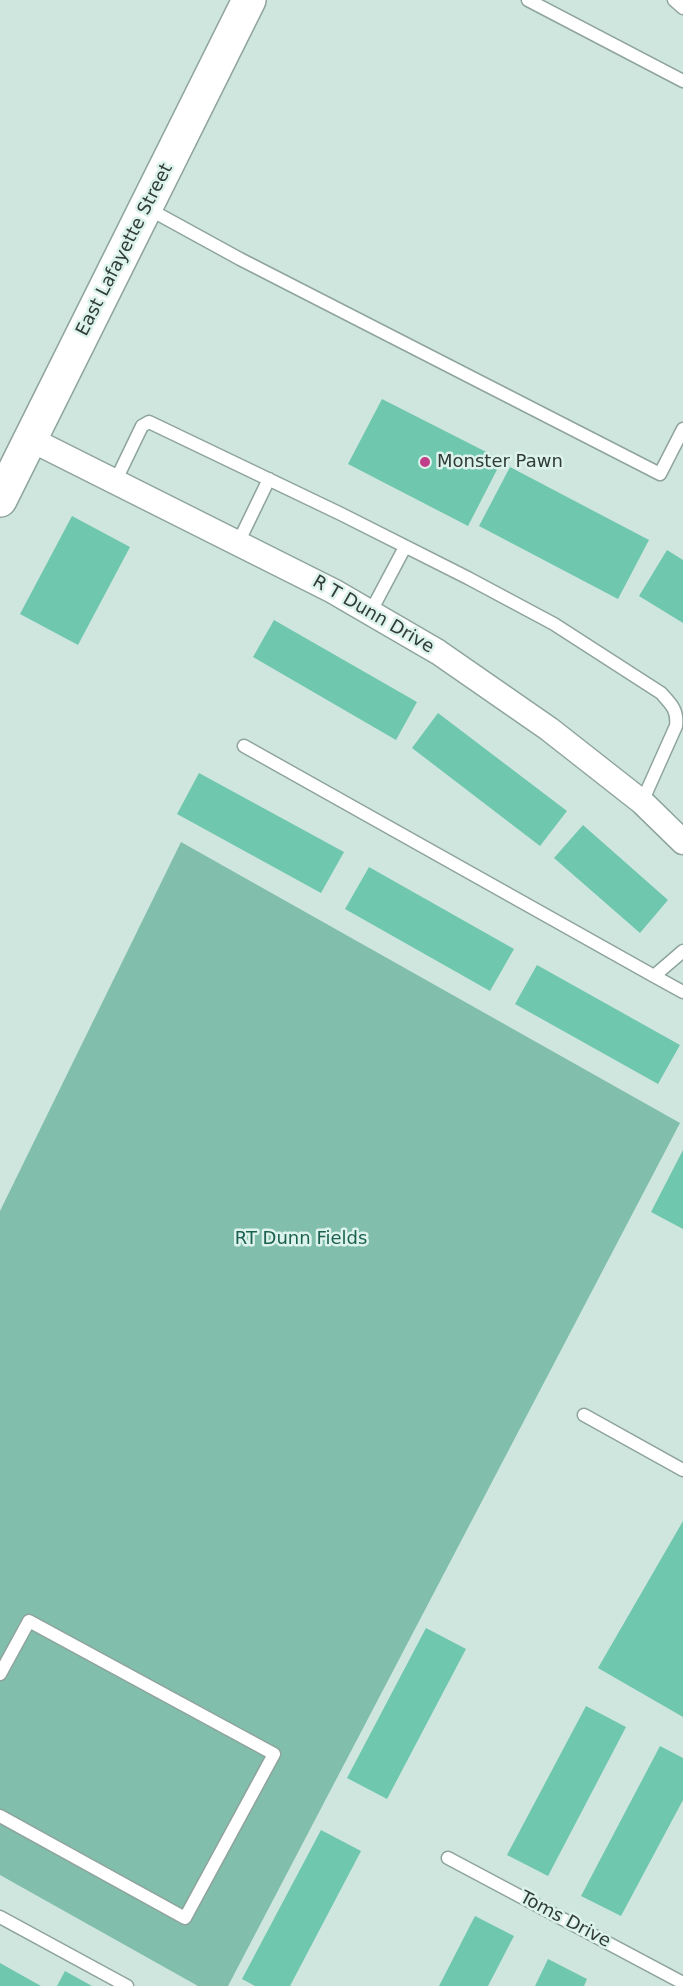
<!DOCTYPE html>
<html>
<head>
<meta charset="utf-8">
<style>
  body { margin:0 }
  canvas { display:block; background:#cfe6de }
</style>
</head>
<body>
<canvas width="683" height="1986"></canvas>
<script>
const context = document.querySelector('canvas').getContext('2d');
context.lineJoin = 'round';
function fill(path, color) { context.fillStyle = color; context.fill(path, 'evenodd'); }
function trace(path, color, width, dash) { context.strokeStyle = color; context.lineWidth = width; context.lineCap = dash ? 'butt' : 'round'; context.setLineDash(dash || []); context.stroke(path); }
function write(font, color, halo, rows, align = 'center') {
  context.font = font + ' "DejaVu Sans",sans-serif'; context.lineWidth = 5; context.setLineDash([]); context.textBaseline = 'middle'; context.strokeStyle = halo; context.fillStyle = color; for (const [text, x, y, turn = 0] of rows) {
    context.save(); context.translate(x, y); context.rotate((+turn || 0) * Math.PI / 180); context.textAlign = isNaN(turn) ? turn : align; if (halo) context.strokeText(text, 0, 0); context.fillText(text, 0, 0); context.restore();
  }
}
fill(new Path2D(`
  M181 842 680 1123 228 1986H198L0 1875V1211Z`), '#81beac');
fill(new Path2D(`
  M382 399 502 460 468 526 348 464Z
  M510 467 649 540 618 599 479 526Z
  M72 516 130 547 78 645 20 614Z
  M667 550 683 560V623L639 596Z
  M274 620 417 702 396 740 253 657Z
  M438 713 567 811 540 846 412 748Z
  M199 773 344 852 321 893 177 814Z
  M583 825 668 900 640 933 554 858Z
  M369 867 514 949 490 991 345 909Z
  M537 965 680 1045 658 1084 515 1004Z
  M683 1150V1229L651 1212Z
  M683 1521V1717L598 1668Z
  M426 1628 466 1649 387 1799 347 1778Z
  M586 1706 626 1727 548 1876 507 1855Z
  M660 1746 683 1758V1800L621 1916 581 1896Z
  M321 1830 361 1851 290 1986H255L242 1979Z
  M475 1916 514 1936 488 1986H439Z
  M548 1959 587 1979 584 1986H535Z
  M0 1963 41 1986H0Z
  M65 1971 92 1986H57Z`), '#6fc7ae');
const lane = new Path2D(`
  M528 0 683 81
  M674 0 683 8
  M147 208 240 259 660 474 683 429
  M115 482 142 426 149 422 341 514 468 578 554 624 661 693C671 704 678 710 676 726L642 802
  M238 543 269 479
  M370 613 405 547
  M244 746 654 976 683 951
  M654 976 683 992
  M584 1415 683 1470
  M0 1674 29 1621 274 1754 185 1918 0 1816
  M448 1858 683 1983
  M0 1917 127 1986`);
const street = new Path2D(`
  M30 439 333 591 438 652 549 729 642 802 683 842`);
const secondary = new Path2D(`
  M0 500 249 0`);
trace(lane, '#8ea49c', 15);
trace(street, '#8ea49c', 27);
trace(secondary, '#8ea49c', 36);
trace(lane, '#fff', 12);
trace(street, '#fff', 24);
trace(secondary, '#fff', 33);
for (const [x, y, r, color] of [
  [425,462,6,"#c03f88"]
]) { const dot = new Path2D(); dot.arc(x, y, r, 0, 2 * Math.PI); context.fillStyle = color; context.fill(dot); trace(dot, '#dcf3eb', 2); }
write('18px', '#313b38', '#dcf3eb', [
  ["East Lafayette Street",125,250,-63],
  ["R T Dunn Drive",373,615,30],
  ["Toms Drive",565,1920,28]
]);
write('18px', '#313b38', '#dcf3eb', [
  ["Monster Pawn",437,462]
], 'left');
write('18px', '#1b6050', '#dcf3eb', [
  ["RT Dunn Fields",301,1239]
]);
</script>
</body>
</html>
